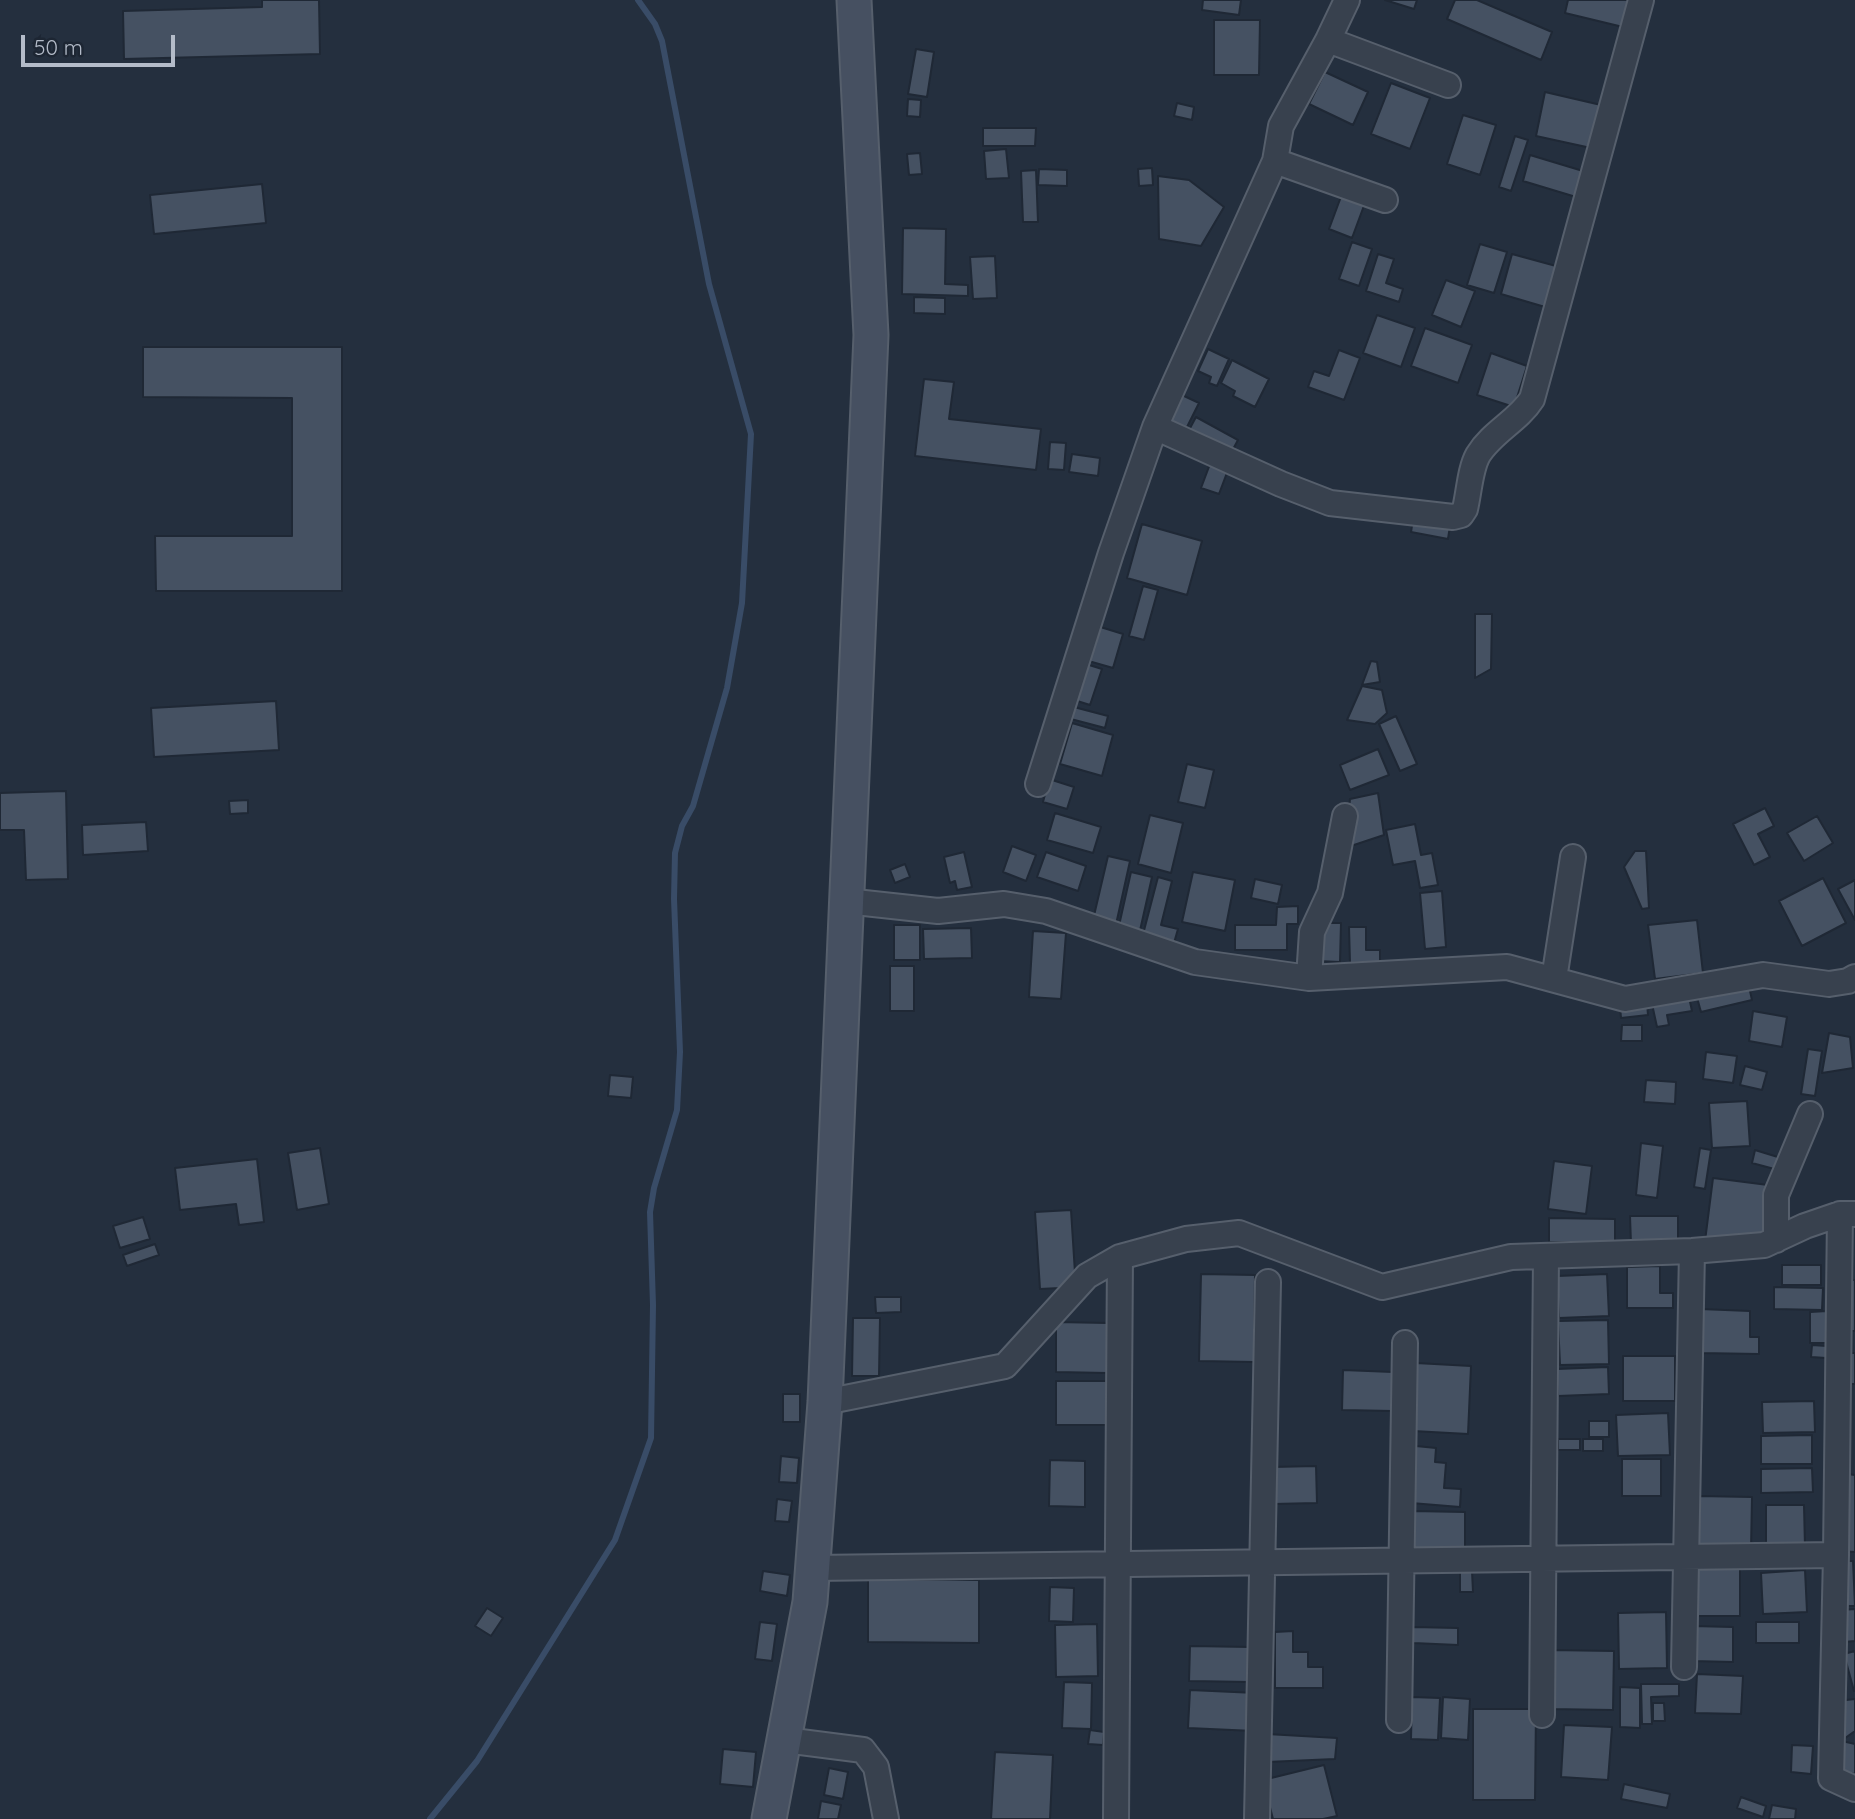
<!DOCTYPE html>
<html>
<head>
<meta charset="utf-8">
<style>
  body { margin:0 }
  #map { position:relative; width:1855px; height:1819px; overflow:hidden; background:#242f3e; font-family:Quicksand,sans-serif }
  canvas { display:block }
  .scale { position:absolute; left:21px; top:35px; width:154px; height:32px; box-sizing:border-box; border:4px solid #b4bcc9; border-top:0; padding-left:9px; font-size:21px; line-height:24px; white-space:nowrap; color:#b4bcc9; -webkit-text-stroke:5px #1d2633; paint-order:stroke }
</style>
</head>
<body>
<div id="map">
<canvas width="1855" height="1819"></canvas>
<div class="scale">50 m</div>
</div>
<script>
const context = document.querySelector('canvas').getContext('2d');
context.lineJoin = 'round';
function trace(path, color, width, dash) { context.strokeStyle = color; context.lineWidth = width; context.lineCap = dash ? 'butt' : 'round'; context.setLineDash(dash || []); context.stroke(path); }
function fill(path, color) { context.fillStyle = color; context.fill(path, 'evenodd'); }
trace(new Path2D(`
  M430 1819 477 1761 615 1540 651 1438 653 1305 650 1212 654 1188 677 1110 680 1052 674 899 675 853 682 826 693 806 727 688 742 603 751 434 709 284 662 41 655 24 638 0`), '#394c67', 6);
const building = new Path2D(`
  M262 0H319L320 54 124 59 123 11 262 7Z
  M1203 0H1241L1239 15 1202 10Z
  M1385 0H1417L1414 9Z
  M1455 0H1477L1552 32 1541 60 1447 19Z
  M1568 0H1630L1623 27 1565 13Z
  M1214 20H1260L1259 75H1214Z
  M916 49 934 52 927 97 908 94Z
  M1325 72 1368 92 1353 125 1309 104Z
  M1391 83 1430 98 1410 149 1371 134Z
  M1545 92 1601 105 1591 148 1536 136Z
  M908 99 921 100 920 117 907 116Z
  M1177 103 1194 107 1192 120 1174 116Z
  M1463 115 1496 125 1480 175 1447 164Z
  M983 128H1036L1035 146H983Z
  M1515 136 1528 140 1511 191 1499 187Z
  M1006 149 1009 178 986 179 984 151Z
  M920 153 922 174 909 175 907 154Z
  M1530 155 1583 171 1576 197 1523 181Z
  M1152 168 1153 185 1139 186 1138 169Z
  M1039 169 1067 170V186L1038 185Z
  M1036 170 1038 222H1023L1021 171Z
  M1158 176 1189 180 1224 207 1201 246 1159 239Z
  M262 184 266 223 154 234 150 195Z
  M1342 194 1365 203 1352 238 1329 229Z
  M903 228 946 229 945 284 968 285V296L902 294Z
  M1352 242 1372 249 1359 286 1339 279Z
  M1480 244 1507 252 1494 293 1467 285Z
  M1378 254 1394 259 1386 283 1403 289 1399 302 1366 291Z
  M1512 254 1556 266 1545 307 1501 294Z
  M995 256 997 298 973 299 970 257Z
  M1446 280 1475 291 1461 327 1432 315Z
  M914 297 945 298V314L914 313Z
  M1377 315 1415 328 1401 367 1363 353Z
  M1425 328 1472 345 1458 383 1411 366Z
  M143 347H342V591H156L155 536H292V398L143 397Z
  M1208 349 1229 359 1217 386 1209 383 1211 377 1198 371Z
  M1339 350 1360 358 1344 400 1308 387 1314 371 1329 376Z
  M1491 353 1527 366 1514 407 1477 395Z
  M1232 360 1269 379 1255 407 1233 396 1235 391 1221 383Z
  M924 379 954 382 949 419 1041 429 1036 470 915 456Z
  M1182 395 1199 403 1184 433 1168 425Z
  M1196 417 1238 440 1231 453 1189 430Z
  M1050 442 1066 443 1064 470 1048 469Z
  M1072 454 1100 458 1098 476 1069 472Z
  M1210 464 1228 470 1219 494 1201 488Z
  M1413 519 1450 526 1448 539 1411 532Z
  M1142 524 1202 541 1187 595 1127 578Z
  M1143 586 1158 590 1144 640 1129 636Z
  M1475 614H1492L1491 669 1475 678Z
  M1094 625 1123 634 1113 668 1085 660Z
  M1371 661 1377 662 1380 682 1362 685Z
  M1086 664 1102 669 1090 705 1074 700Z
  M1362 686 1382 690 1387 713 1375 724 1347 720Z
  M276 701 279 750 154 757 151 708Z
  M1070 706 1108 716 1105 728 1067 718Z
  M1396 716 1417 764 1400 771 1379 724Z
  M1072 723 1113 735 1102 776 1060 764Z
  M1378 749 1389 775 1350 790 1340 765Z
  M1187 764 1214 770 1205 808 1178 802Z
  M1049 779 1074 787 1067 809 1043 802Z
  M66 791 68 879 26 880 24 830H0V793Z
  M1378 793 1384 835 1345 848 1350 799Z
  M248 800V813L230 814 229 801Z
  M1765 808 1774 826 1758 834 1770 857 1754 865 1733 824Z
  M1055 813 1101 827 1093 853 1047 840Z
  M1150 815 1183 823 1171 873 1138 864Z
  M1817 816 1833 843 1804 861 1787 833Z
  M146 822 148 851 83 855 82 825Z
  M1415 824 1421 855 1432 853 1438 885 1420 888 1415 861 1393 865 1386 830Z
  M1012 846 1036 855 1026 881 1003 872Z
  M1635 851H1646L1649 908 1642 909 1624 867Z
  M964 852 972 887 957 890 955 881 950 883 944 857Z
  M1046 852 1086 866 1078 891 1037 877Z
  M1108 856 1130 861 1115 929 1092 924Z
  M905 864 910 877 895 883 890 870Z
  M1131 872 1152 877 1139 935 1118 930Z
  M1193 872 1235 880 1225 931 1182 922Z
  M1158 877 1172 881 1161 925 1178 929 1172 950 1141 942Z
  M1823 878 1846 923 1802 946 1779 901Z
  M1255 879 1282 885 1278 904 1251 898Z
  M1855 880V920L1838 889Z
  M1442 891 1446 947 1425 949 1420 893Z
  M1298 906V924H1287V950H1235V925H1276L1277 907Z
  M1697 920 1703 973 1655 979 1648 925Z
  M1318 923H1341L1340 962 1317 961Z
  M894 925H920V960H894Z
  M1349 927H1366V950H1380V962L1350 963Z
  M971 928 972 958 924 959 923 929Z
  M1033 931 1066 933 1061 999 1029 997Z
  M890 966H914V1011H890Z
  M1748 982 1752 1000 1701 1012 1696 994Z
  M1689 997 1692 1011 1667 1015 1669 1025 1657 1027 1652 1004Z
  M1647 1003 1648 1015 1621 1018 1620 1006Z
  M1753 1011 1787 1017 1782 1047 1749 1041Z
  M1622 1025H1642V1041H1621Z
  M1829 1033 1850 1037 1853 1068 1822 1073Z
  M1808 1049 1822 1051 1815 1096 1801 1094Z
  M1706 1052 1737 1056 1733 1083 1703 1079Z
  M1745 1066 1767 1072 1762 1090 1740 1085Z
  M610 1075 633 1077 631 1098 608 1096Z
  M1646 1080 1676 1082 1675 1104 1644 1102Z
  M1747 1101 1750 1146 1712 1148 1709 1103Z
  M1641 1143 1663 1146 1657 1198 1636 1195Z
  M320 1148 329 1204 297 1210 288 1153Z
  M1700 1148 1711 1150 1705 1189 1694 1187Z
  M1755 1150 1781 1158 1778 1170 1752 1163Z
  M257 1159 264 1222 239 1225 236 1204 180 1210 175 1168Z
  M1554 1161 1592 1166 1586 1214 1548 1209Z
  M1713 1178 1768 1185 1762 1239 1732 1235 1731 1244 1705 1241Z
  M1071 1210 1075 1273 1060 1288 1040 1289 1035 1212Z
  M1630 1216H1678V1244H1631Z
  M143 1217 150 1239 120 1248 113 1226Z
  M1549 1218 1615 1219V1243L1549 1242Z
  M155 1244 159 1255 127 1266 123 1255Z
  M1782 1265H1821V1285H1782Z
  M1660 1266V1293H1673V1308H1627V1267Z
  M1201 1274 1255 1275 1254 1362 1199 1361Z
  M1607 1274 1609 1316 1559 1318 1557 1276Z
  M1851 1280H1855V1331H1850Z
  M1774 1287 1823 1288 1822 1310 1774 1309Z
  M875 1297H901V1312L876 1313Z
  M1700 1309 1750 1311V1337H1759V1354L1699 1353Z
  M1827 1311 1828 1343H1810V1312Z
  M853 1318H880L879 1376H852Z
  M1608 1320 1609 1364 1560 1365 1558 1321Z
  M1056 1322 1108 1323 1107 1373 1056 1372Z
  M1812 1345 1827 1346 1826 1358 1811 1357Z
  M1846 1353H1855V1384H1844Z
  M1623 1356H1675V1401H1623Z
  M1416 1363 1471 1366 1468 1434 1413 1431Z
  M1608 1367 1609 1394 1558 1396 1557 1369Z
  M1343 1370 1393 1372 1392 1411 1342 1410Z
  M1056 1381H1114L1113 1425H1056Z
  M783 1394H800V1422H783Z
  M1814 1401 1815 1432 1763 1433 1762 1402Z
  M1668 1413 1670 1455 1618 1456 1616 1415Z
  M1589 1421H1609V1437H1589Z
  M1812 1435V1464H1761V1436Z
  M1558 1439H1580V1450H1558Z
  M1583 1439H1603V1451H1583Z
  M1416 1446 1436 1448 1435 1462 1446 1463 1444 1488 1461 1489 1460 1507 1411 1503Z
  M781 1456 799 1458 797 1483 779 1482Z
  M1622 1459H1661V1496H1622Z
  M1050 1460 1085 1461V1507L1049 1506Z
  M1316 1466 1317 1503 1273 1504 1272 1467Z
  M1812 1468 1813 1492 1761 1493V1469Z
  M1847 1474 1855 1475V1552L1840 1551Z
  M1698 1496 1752 1497 1751 1551 1697 1549Z
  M777 1499 792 1501 789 1522 775 1521Z
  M1766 1505H1804L1805 1547 1766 1548Z
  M1412 1511 1465 1512V1557L1411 1556Z
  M1839 1561H1853L1855 1606H1839Z
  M1693 1569H1740V1616H1693Z
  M1805 1570 1807 1612 1763 1614 1761 1573Z
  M763 1571 790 1575 787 1596 760 1591Z
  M1460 1571H1472L1473 1592H1460Z
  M868 1579 979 1580V1643L868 1642Z
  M1050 1587 1074 1588 1073 1622 1049 1621Z
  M487 1608 503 1618 491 1636 475 1626Z
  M1855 1609V1641L1844 1642 1842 1610Z
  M1666 1612 1667 1668 1619 1669 1618 1613Z
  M760 1622 777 1624 772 1661 755 1659Z
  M1756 1622H1799V1643H1756Z
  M1097 1624 1098 1676 1056 1677 1055 1625Z
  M1692 1626 1733 1627V1662L1692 1661Z
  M1413 1627 1458 1628V1645L1413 1643Z
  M1293 1631V1652H1308V1667H1323V1688H1275V1632Z
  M1190 1646 1251 1647 1250 1682 1189 1681Z
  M1550 1650 1614 1651 1613 1710 1549 1709Z
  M1855 1651V1691H1854L1844 1654Z
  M1697 1674 1743 1676 1741 1714 1695 1713Z
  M1064 1682 1092 1683 1091 1729 1062 1728Z
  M1641 1684H1679V1696L1651 1697 1652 1724H1642Z
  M1620 1687 1640 1688V1728L1620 1727Z
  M1190 1690 1256 1693 1254 1731 1188 1728Z
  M1412 1697 1440 1698 1438 1740 1411 1739Z
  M1443 1697 1470 1699 1468 1740 1441 1738Z
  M1855 1699V1731L1841 1741 1838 1701Z
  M1653 1703H1664L1665 1721H1653Z
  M1473 1709H1536L1535 1800H1473Z
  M1564 1725 1612 1727 1608 1780 1561 1777Z
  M1090 1730 1104 1732 1103 1745 1088 1744Z
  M1267 1734 1337 1738 1335 1759 1267 1762Z
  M1842 1741 1855 1744V1774L1836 1770Z
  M1792 1745 1813 1746 1811 1774 1791 1772Z
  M723 1749 756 1752 753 1787 720 1784Z
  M995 1752 1053 1755 1050 1819H991Z
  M1324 1765 1337 1816 1323 1819H1273L1263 1780Z
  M829 1768 848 1772 843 1799 824 1795Z
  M1624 1784 1670 1794 1667 1808 1621 1799Z
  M1741 1797 1766 1806 1763 1817 1737 1808Z
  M821 1801 841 1805 838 1819H818Z
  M1772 1805 1796 1809 1795 1819H1769Z`);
fill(building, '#455162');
trace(building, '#1f2835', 2);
const street = new Path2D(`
  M1328 40 1448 85
  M1275 161 1385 200
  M1155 427 1281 484 1330 503 1453 517 1461 515 1465 509C1469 493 1470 469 1478 455 1492 432 1518 421 1532 399L1641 0
  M1038 784 1111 553 1155 427 1275 161 1281 126 1328 40 1347 0
  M846 901 938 911 1004 904 1046 911 1195 962 1309 978 1507 967 1625 999 1763 975 1829 984 1848 981 1855 977
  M1309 978 1312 932 1330 893 1345 816
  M1554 979 1573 857
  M1840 1214 1836 1555 1831 1778 1855 1789
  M1776 1240V1195L1810 1114
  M825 1402 1005 1366 1087 1276 1120 1257 1186 1239 1239 1233 1382 1287 1511 1257 1692 1251 1764 1245 1805 1226 1840 1214H1855
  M813 1568 1836 1555
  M1684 1667 1692 1251
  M1542 1715 1546 1256
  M1399 1720 1405 1343
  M785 1740 863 1750 876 1767 886 1819
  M1116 1819 1120 1257
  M1257 1819 1268 1282`);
const secondary = new Path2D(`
  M769 1819 810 1602 825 1402 871 335 854 0`);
trace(street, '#565f6c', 28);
trace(secondary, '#565f6c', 37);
trace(street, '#38414e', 24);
trace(secondary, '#465061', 33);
</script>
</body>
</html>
